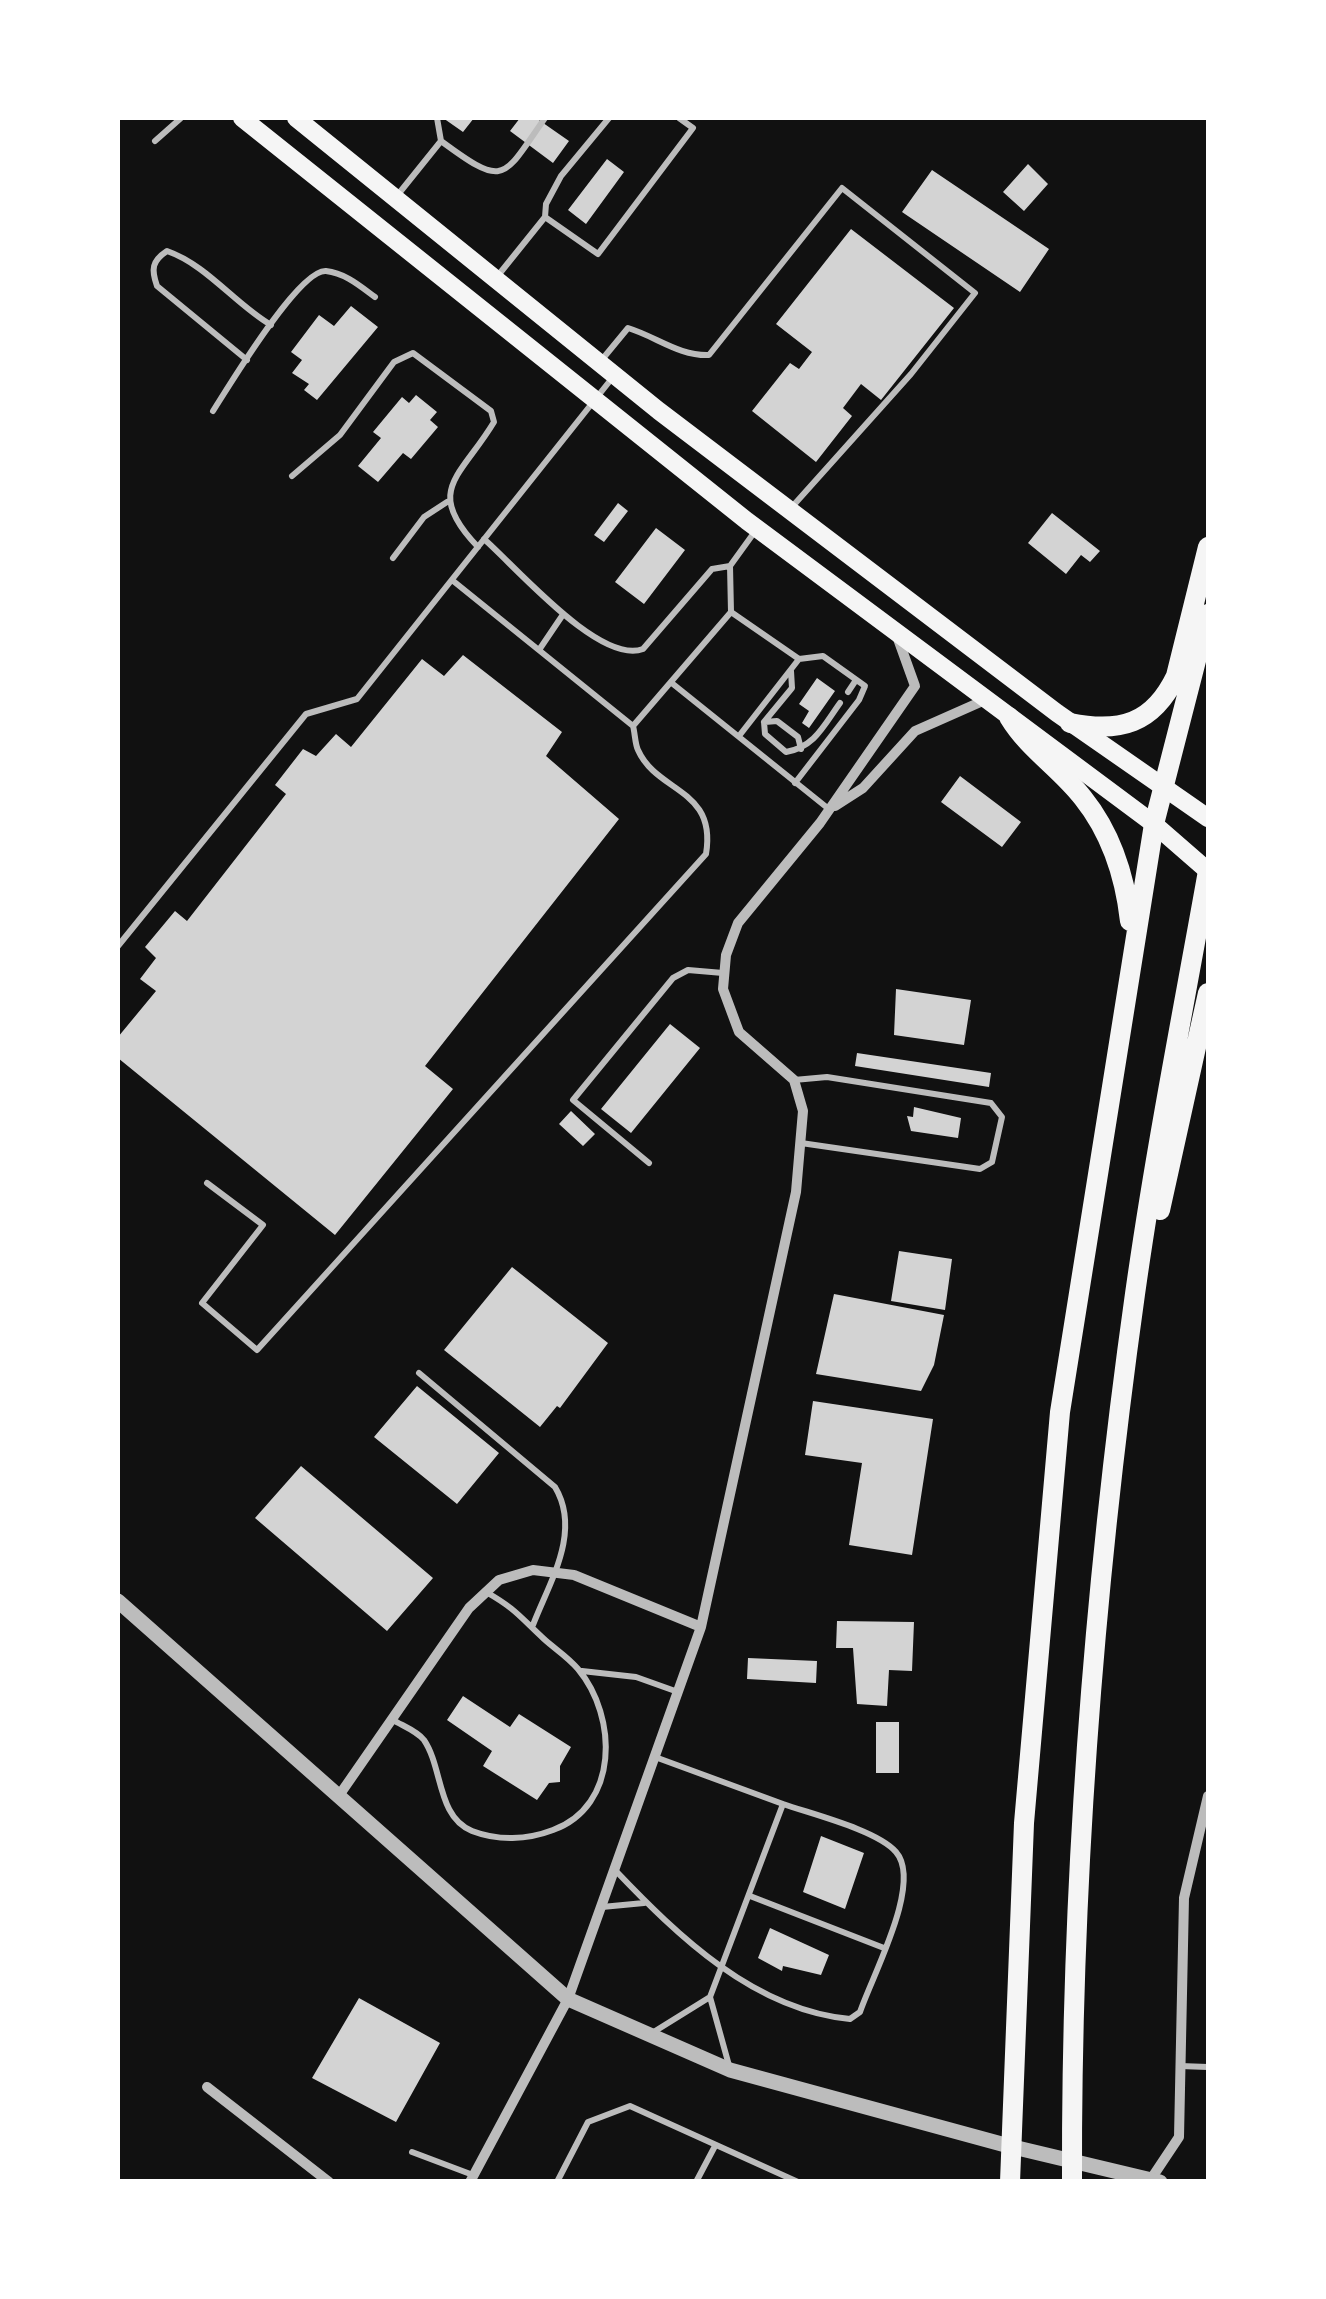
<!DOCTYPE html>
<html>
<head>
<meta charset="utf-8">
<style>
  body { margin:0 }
  #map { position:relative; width:1326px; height:2299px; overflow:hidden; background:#111; font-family:"Golos Text",sans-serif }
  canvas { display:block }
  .frame { position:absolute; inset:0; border:120px solid #fff; pointer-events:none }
</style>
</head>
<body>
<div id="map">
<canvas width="1326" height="2299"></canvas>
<div class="frame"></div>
</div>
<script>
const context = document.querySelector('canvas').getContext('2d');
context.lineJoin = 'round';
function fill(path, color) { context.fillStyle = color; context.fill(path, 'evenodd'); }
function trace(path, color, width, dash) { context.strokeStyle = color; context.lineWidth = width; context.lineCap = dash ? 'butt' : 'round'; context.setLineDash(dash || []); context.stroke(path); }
fill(new Path2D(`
  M443 118H474L463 132Z
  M520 118H536L569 141 553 163 510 131Z
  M607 159 624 172 586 224 568 210Z
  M1028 164 1048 184 1024 211 1003 192Z
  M932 170 1049 249 1020 292 902 212Z
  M851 229 954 308 881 400 861 384 843 408 852 416 816 462 752 411 790 363 799 369 812 352 776 324Z
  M351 306 378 327 317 400 304 390 309 384 292 373 302 360 291 352 319 315 334 326Z
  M416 395 437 412 430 420 438 427 411 459 403 453 378 482 358 466 381 438 373 432 402 397 409 403Z
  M618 503 628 511 604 542 594 535Z
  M1052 513 1100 551 1090 562 1081 555 1066 574 1028 543Z
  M656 528 685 550 644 604 615 582Z
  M463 655 562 732 546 756 619 819 425 1066 453 1089 335 1235 118 1058V1037L156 991 140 979 156 958 145 947 175 911 187 921 286 794 275 785 303 749 316 756 336 734 351 747 422 659 444 676Z
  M817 678 835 691 809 728 802 723 809 711 799 704Z
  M960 776 1021 822 1002 847 941 802Z
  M896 989 971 1000 964 1045 894 1035Z
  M670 1024 700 1048 631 1133 601 1109Z
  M857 1053 991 1073 989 1087 855 1066Z
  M914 1107 961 1118 958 1138 911 1131 907 1116 913 1117Z
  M571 1111 595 1134 583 1146 559 1124Z
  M899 1251 952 1259 945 1310 891 1301Z
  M512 1267 608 1343 560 1408 557 1406 540 1427 444 1350Z
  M834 1294 944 1315 934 1365 921 1391 816 1374Z
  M417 1386 499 1453 457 1504 374 1437Z
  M813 1401 933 1419 912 1555 849 1545 862 1463 805 1455Z
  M301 1466 433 1578 387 1631 255 1518Z
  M837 1621 914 1622 912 1671 889 1670 887 1706 857 1704 853 1648H836Z
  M748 1658 817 1661 816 1683 747 1679Z
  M463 1696 510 1727 519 1714 571 1747 560 1766V1782L549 1783 537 1800 483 1766 492 1751 447 1720Z
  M876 1722H899V1773H876Z
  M821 1836 864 1853 845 1909 803 1892Z
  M770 1928 829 1955 821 1975 783 1966 782 1971 758 1958Z
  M359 1998 440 2043 396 2122 312 2078Z`), '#d3d3d3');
trace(new Path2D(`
  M437 118 441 141C506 189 502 179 545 118
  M155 141 181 118
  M396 197 441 141
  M545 217 598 254 693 128 679 118
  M496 278 545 217 546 204 561 176 609 118
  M247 360 157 286C151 269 152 261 167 251 207 265 235 304 271 325
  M600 362 628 328C657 337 679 356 709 355L842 188 975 293 911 374 791 508
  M213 411C229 386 299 269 326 271 345 273 360 286 375 297
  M292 476 340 435 394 362 413 353 491 411 494 422C461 477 423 490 478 547
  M484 539C517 568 600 665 643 649L712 569 730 566 756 530
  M393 558 424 517 447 502
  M731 612 799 659
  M539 650 562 616
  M673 684 830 810
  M848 692 856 680
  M764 722 765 734 786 752C815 747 824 725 840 703
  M764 722 792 688 791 671
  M765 722 777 721 798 737 801 749
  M633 726 731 612 730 566
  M739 736 799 659 823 656 865 686 859 700 795 783
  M118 946 306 714 357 699 613 377
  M794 1080 827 1077 991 1103 1002 1117 992 1162 980 1169 801 1143
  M649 1163 573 1100 673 978 688 970 723 973
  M207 1183 263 1225 202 1303 257 1350 706 854C717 788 657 793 638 750 635 744 635 733 633 726L452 580
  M419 1373 555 1487C582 1532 549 1583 533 1625
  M582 1671 636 1677 678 1692
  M393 1720C403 1726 417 1731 424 1740 443 1768 437 1817 472 1831 498 1841 527 1840 553 1830 619 1806 618 1717 578 1669 568 1657 555 1649 544 1639 520 1617 516 1609 486 1592
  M655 1757 783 1804 710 1997
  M615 1870C678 1936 754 2010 850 2019L860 2012C872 1976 923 1883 896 1852 877 1830 811 1814 783 1804
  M750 1896 884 1948
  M602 1907 644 1903
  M652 2033 710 1997 730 2069
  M1180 2066 1208 2067
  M412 2152 473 2175
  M557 2182 588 2122 630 2106 798 2182
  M696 2182 715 2146`), '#bcbcbc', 6);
trace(new Path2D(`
  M835 806 863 788 915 731 985 700
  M338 1797 469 1608 499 1580 533 1570 574 1575 701 1627
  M207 2087 329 2182
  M1151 2179 1179 2137 1184 1898 1208 1796
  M470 2182 568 1999 701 1627 796 1192 803 1111 794 1080 739 1032 723 989 726 955 738 923 820 823 915 686 897 636`), '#bcbcbc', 10);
trace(new Path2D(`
  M118 1601 568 1999 730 2070 1009 2146 1160 2182`), '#bcbcbc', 15);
trace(new Path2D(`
  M242 118 747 521 1154 824 1208 871
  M296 118 659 411 1057 713 1208 818`), '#f5f5f5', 18);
trace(new Path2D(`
  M1009 717C1029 750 1060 768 1083 798 1111 833 1125 877 1130 921
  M1070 723C1120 733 1153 724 1176 676L1208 547
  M1160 1210 1208 993
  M1010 2182 1024 1823 1060 1412 1154 824 1208 614
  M1072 2182C1071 1886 1094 1586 1135 1294 1155 1152 1183 1011 1208 871`), '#f5f5f5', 20);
</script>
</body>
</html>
